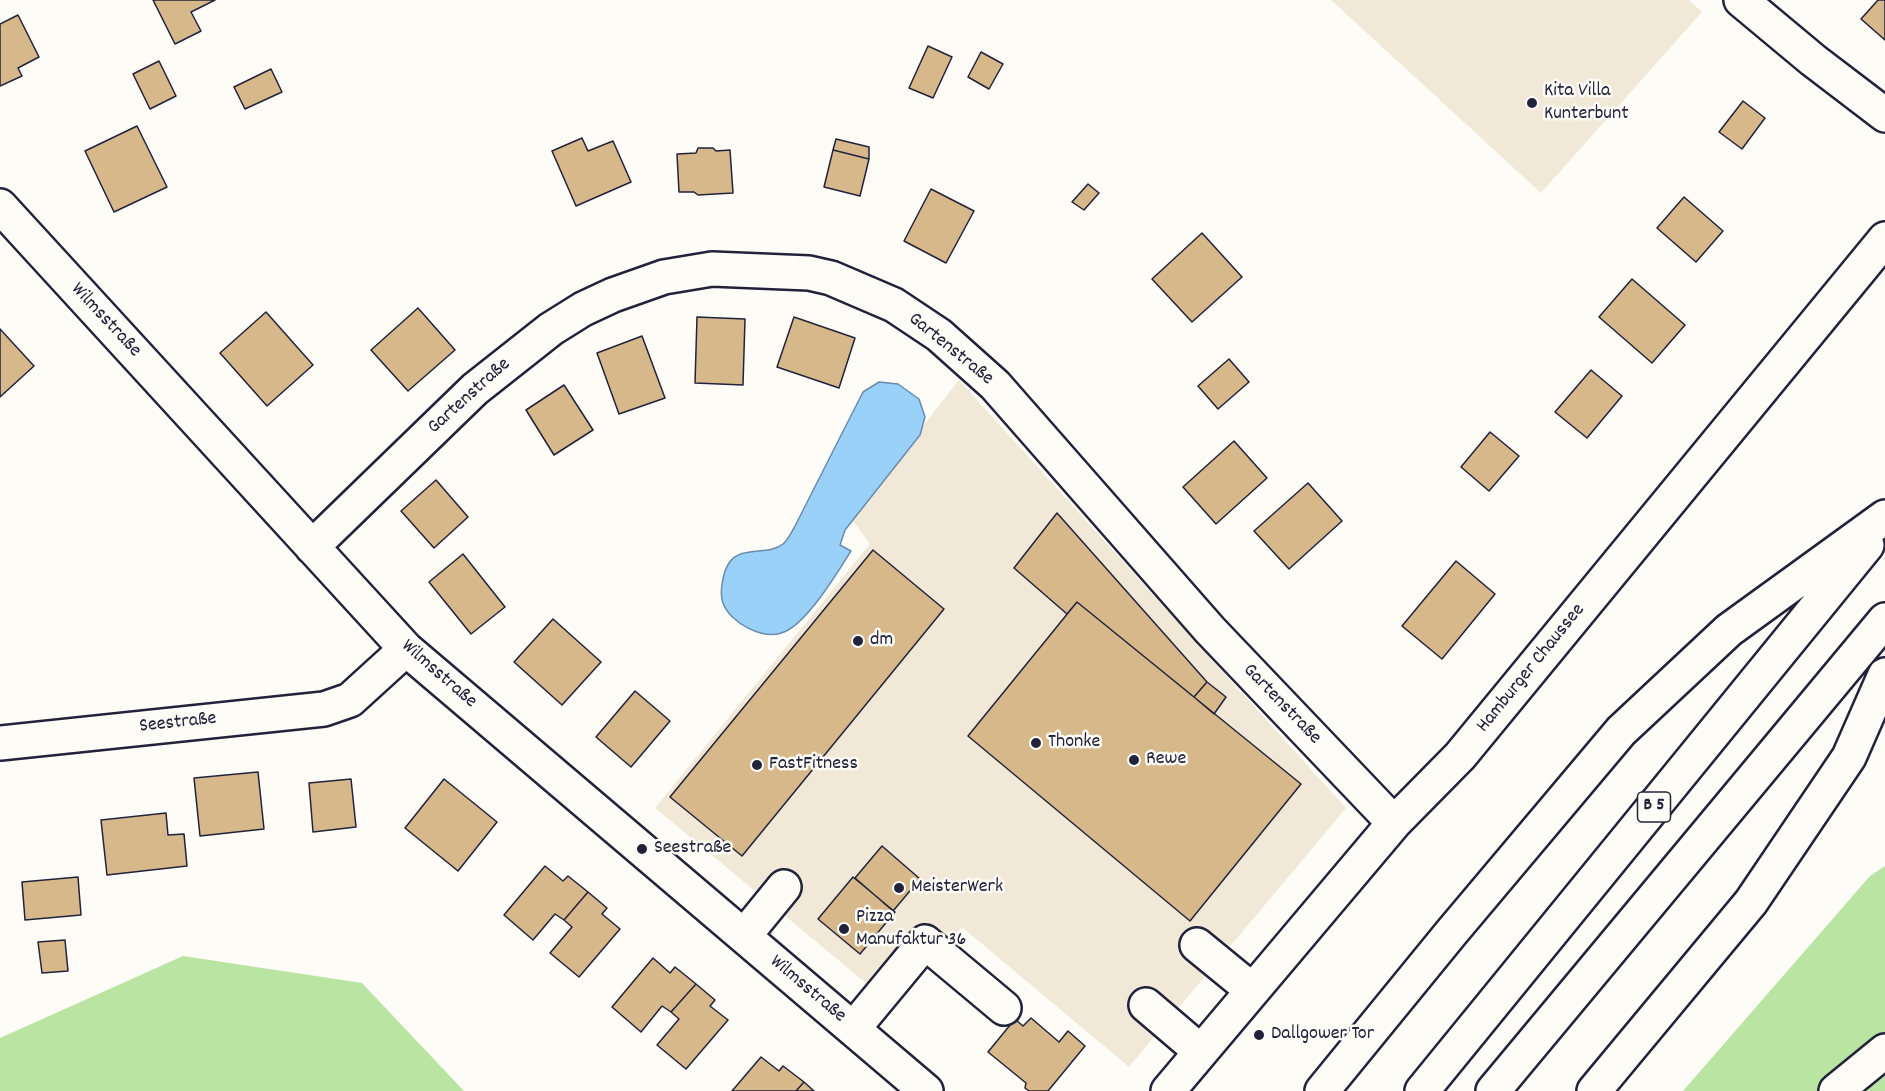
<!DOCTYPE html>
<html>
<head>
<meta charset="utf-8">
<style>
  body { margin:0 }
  canvas { display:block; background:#fdfcf7 }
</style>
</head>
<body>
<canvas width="1885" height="1091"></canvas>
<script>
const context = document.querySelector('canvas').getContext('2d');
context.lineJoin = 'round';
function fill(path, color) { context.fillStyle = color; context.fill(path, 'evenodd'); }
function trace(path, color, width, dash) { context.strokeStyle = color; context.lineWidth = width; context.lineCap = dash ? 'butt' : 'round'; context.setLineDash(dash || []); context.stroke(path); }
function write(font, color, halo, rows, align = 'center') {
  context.font = font + ' Dekko,sans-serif'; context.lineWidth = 5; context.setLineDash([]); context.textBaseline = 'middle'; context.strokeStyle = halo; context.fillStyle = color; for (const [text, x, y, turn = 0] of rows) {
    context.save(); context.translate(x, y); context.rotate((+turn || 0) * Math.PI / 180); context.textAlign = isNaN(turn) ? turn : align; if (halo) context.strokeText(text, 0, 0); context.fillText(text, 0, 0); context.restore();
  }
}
fill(new Path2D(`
  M1331 0H1689L1702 12 1541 193Z
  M959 380 1346 808 1129 1067 962 927 895 1007 655 808 870 544 851 518Z`), '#f2e8d7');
fill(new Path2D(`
  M1885 866V1091H1683L1870 876Z
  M183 956 362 983 464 1091H0V1038Z`), '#bae4a1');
const water = new Path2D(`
  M879 382 898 384 919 399 925 417 920 435 845 530 840 545 851 551C838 572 807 623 784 632 764 641 730 623 723 603 719 593 723 572 729 563 741 545 768 556 783 544 788 540 791 533 794 528L863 392Z`);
fill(water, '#99d1f8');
trace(water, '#698bac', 1.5);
const building = new Path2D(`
  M153 0H215L191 12 201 31 175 44Z
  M1878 0H1885V40L1861 19Z
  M18 15 39 57 18 68 22 76 0 86V24Z
  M928 46 952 57 933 98 909 88Z
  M981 52 1003 64 989 89 968 77Z
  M159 61 176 96 150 109 133 74Z
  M271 69 282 92 245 109 234 87Z
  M1743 101 1765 118 1742 149 1719 132Z
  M137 126 167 187 114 212 85 151Z
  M582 138 588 151 613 141 631 182 576 206 552 151Z
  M836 139 869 147V159L833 150Z
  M698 148H713L716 151 730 150 733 193 698 195 694 192H679L677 154 696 153Z
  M833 150 869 159 860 196 824 187Z
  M1088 184 1099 193 1084 210 1072 202Z
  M931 189 974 211 946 263 904 241Z
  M1684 197 1723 231 1696 262 1657 228Z
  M1202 233 1242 277 1192 322 1152 279Z
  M1632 279 1685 325 1652 363 1599 317Z
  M418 308 455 350 408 391 371 350Z
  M266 312 313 365 267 406 220 353Z
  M697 317 745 319 743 385 695 383Z
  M794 317 855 338 839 388 777 367Z
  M0 329 34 366 0 397Z
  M642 336 665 398 619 414 597 353Z
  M1229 359 1249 382 1218 409 1198 386Z
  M1591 370 1622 396 1587 438 1555 412Z
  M564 385 593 430 554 455 526 410Z
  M1490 432 1519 456 1489 491 1461 467Z
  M1234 441 1267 478 1216 524 1183 487Z
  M436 480 468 517 434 548 401 511Z
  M1308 483 1342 521 1289 569 1254 531Z
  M1057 513 1207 682 1194 697 1077 602 1067 614 1014 568Z
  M873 550 944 609 742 856 670 797Z
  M463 554 505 607 471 634 429 582Z
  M1456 561 1495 594 1442 659 1402 626Z
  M1077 602 1301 784 1190 921 968 736Z
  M553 619 601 662 562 705 514 662Z
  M1207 682 1226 697 1214 714 1194 697Z
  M635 691 670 721 631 767 596 737Z
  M258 772 264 829 200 836 194 778Z
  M351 779 356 827 313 832 309 783Z
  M444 779 497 822 458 871 405 828Z
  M166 813 168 835 184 834 187 866 107 875 101 820Z
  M882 846 920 879 893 911 855 878Z
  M545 866 563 881 568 876 588 892 564 920 555 914 533 940 504 915Z
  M78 877 81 915 25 920 22 882Z
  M853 877 895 912 860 954 818 919Z
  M588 892 607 908 602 914 620 929 579 977 550 953 572 927 564 920Z
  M65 940 68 971 42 973 38 942Z
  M653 958 670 973 675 967 696 984 671 1012 662 1006 641 1032 612 1007Z
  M696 984 715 1000 710 1006 728 1020 686 1069 657 1045 679 1019 671 1012Z
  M1031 1018 1059 1042 1068 1031 1085 1046 1048 1091H1029L1025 1088 1026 1083 988 1052 1015 1019 1023 1026Z
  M761 1057 779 1071 783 1066 804 1082 796 1091H732Z
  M804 1082 814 1091H796Z`);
fill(building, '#d7b88b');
trace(building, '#22223b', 1.5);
const minor = new Path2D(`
  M1741 0 1813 60 1885 115
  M0 206 406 649 926 1091
  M312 547 475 389 551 329 583 309 613 295 664 277 712 269 809 273 831 278 894 305 939 335 995 385 1210 630 1394 823
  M0 743 324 709 350 700 406 649
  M744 936 784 887
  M1197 945 1252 990
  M1146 1005 1200 1051
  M853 1029 925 942 1004 1008
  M1168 1091 1394 823 1460 756 1885 239
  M1836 1091 1885 1051`);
const highway = new Path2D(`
  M1322 1091 1451 933 1621 731 1729 630 1885 517
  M1422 1091 1867 545
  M1493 1091 1885 620
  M1594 1091 1751 902 1849 757 1885 675`);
trace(minor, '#22223b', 38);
trace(highway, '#22223b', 38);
trace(minor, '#fdfcf7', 33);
trace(highway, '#fdfcf7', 33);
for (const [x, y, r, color] of [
  [1532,103,6,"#22223b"],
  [858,641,6,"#22223b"],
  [1036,743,6,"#22223b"],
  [1134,760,6,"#22223b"],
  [757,765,6,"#22223b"],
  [642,849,6,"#22223b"],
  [899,888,6,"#22223b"],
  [844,929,6,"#22223b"],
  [1259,1035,6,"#22223b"]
]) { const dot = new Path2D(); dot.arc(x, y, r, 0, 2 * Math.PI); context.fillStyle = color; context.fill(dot); trace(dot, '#fdfcf7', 2); }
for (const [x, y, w] of [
  [1654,807,33]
]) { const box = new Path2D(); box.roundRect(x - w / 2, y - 15, w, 30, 4.5); context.fillStyle = '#fdfcf7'; context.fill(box); trace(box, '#22223b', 1.5); }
write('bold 18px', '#22223b', null, [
  ["B 5",1654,807]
]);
write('20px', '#22223b', '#fdfcf7', [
  ["Kita Villa",1544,92],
  ["Kunterbunt",1544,115],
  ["dm",870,641],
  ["Thonke",1048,743],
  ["Rewe",1146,760],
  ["FastFitness",769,765],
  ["Seestraße",654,849],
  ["MeisterWerk",911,888],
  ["Pizza",856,918],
  ["Manufaktur 36",856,941],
  ["Dallgower Tor",1271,1035]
], 'left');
write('20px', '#22223b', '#fdfcf7', [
  ["Wilmsstraße",105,321,47],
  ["Gartenstraße",950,350,39],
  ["Gartenstraße",470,397,-42],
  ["Hamburger Chaussee",1532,669,-51],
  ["Wilmsstraße",438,675,41],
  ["Gartenstraße",1281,705,46],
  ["Seestraße",178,724,-6],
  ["Wilmsstraße",807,990,40]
]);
</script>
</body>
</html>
